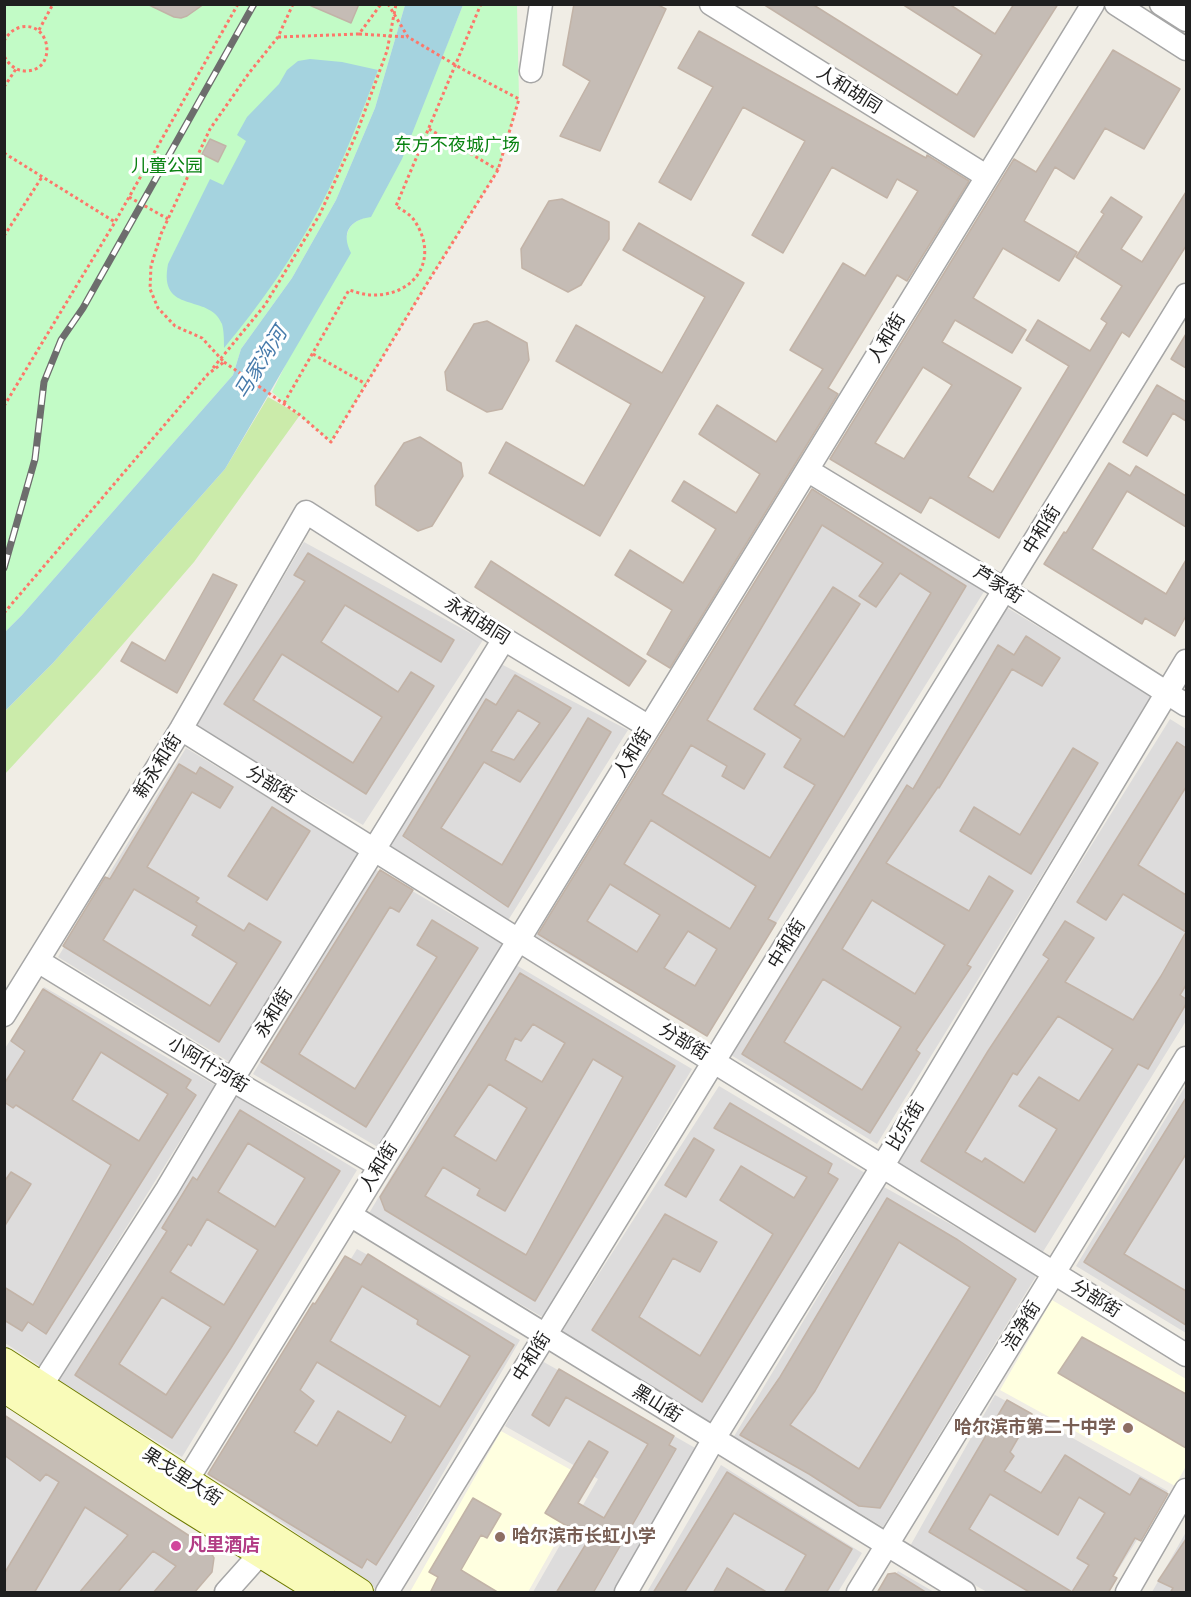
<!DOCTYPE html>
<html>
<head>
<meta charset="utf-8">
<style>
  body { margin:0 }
  #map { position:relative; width:1191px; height:1597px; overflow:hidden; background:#f0ede5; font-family:Mulish,sans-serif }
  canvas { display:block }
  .frame { position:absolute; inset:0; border:6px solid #1f1f1f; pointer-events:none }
</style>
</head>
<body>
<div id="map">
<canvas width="1191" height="1597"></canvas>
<div class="frame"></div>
</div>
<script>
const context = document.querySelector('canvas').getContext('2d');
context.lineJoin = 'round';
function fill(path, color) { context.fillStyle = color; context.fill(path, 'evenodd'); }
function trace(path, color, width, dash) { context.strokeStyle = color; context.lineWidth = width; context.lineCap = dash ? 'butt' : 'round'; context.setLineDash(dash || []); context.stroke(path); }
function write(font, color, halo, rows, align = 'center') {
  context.font = font + ' Mulish,"Noto Sans SC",sans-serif'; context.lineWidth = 6; context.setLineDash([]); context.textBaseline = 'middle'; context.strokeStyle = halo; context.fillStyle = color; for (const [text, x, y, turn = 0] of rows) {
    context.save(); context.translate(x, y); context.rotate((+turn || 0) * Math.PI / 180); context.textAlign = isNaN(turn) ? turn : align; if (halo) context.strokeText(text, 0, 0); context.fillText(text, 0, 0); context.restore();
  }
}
fill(new Path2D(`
  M811 490 985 590 707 1034 536 936Z
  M304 542 483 640 363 825 195 728Z
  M1006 607 1152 696 877 1144 731 1055Z
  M501 664 628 730 507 922 388 846Z
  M1170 719 1186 729V1021L1041 1255 893 1164Z
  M186 748 359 853 231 1063 58 957Z
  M375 869 502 944 381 1149 253 1074Z
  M516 965 692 1069 544 1318 368 1215Z
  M44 987 215 1085 40 1366 5 1343 4 1050Z
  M1186 1085V1333L1076 1266Z
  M719 1086 865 1173 710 1426 559 1336Z
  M232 1094 357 1170 182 1457 57 1381Z
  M884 1187 1038 1273 883 1527 733 1438Z
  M357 1249 520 1340 376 1589 217 1477Z
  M542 1361 697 1449 615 1592H533L598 1479 505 1426Z
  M995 1395 1168 1491 1104 1592H987L909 1548Z
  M4 1415 208 1548 214 1558 212 1572 194 1592H5Z
  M721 1465 862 1553 838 1592H647Z
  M1186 1532V1592H1152Z
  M898 1571 934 1592H885Z`), '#dddcdc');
fill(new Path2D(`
  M1052 1300 1186 1379V1466L1175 1486 1000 1390Z
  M501 1431 591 1481 528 1592H410Z`), '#ffffe0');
fill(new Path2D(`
  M268 397 300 415 194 562 98 673 5 774V711L53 663 225 469Z`), '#cbebaa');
fill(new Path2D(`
  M5 5H405L375 108 336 200 292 278 241 349 233 375 22 615 5 632Z
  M463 5H517L519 99 498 170 431 277 331 442 272 392 346 243C347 229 350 223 364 218L442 57Z`), '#c2fbc6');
fill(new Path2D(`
  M405 5H463L402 159 371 217C349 220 341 233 351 253L225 469 53 663 5 711V632L22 615 233 375 241 349 292 278 336 200 375 108Z
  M310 59 342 62 378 70C361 115 343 162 321 205 294 256 261 304 224 348 224 341 224 331 222 324 209 292 158 316 168 264L210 179 223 185 246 141 237 135 247 117 279 84 287 70 298 61Z`), '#a5d3df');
const building = new Path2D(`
  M147 4H204L187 16 181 18 174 17Z
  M307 4H359L351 23Z
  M574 4H656L666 9 600 151 560 136 590 81 563 65Z
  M763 4H812L957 95 982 55 902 4H949L995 34 1014 4H1058L974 137Z
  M699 31 926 158 927 155 969 181 907 281 897 275 828 388 838 394 670 668 647 654 672 610 615 575 630 550 683 583 716 529 672 501 684 481 736 513 760 474 699 434 717 405 776 442 823 369 790 350 843 263 865 276 918 191 897 179 887 198 832 167 783 253 752 235 805 141 743 107 691 200 659 182 713 87 678 68Z
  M1113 50 1180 89 1144 149 1105 128 1074 179 1055 167 1024 221 1077 252 1059 281 1003 248 973 298 1026 330 1012 353 955 320 942 342 1021 388 968 477 993 492 1069 366 1026 340 1038 320 1090 351 1107 323 1101 319 1122 286 1076 257 1104 214 1101 212 1111 197 1142 217 1121 249 1142 262 1186 192V246L1129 337 1122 332 999 538 930 497 921 513 830 459 1014 159 1036 172ZM923 367 952 385 904 459 875 443Z
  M210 139 226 146 218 162 202 154Z
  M562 199 609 222V239L581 285 568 292 522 268 521 249 549 201Z
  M639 223 744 283 600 536 489 473 506 442 584 486 631 404 556 361 576 325 662 373 705 297 623 250Z
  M487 321 527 343 529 360 502 409 487 412 447 390 445 372 474 324Z
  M1186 334V368L1171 359Z
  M1157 385 1186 402V421L1173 413 1147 456 1123 442Z
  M420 437 461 463 463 476 432 526 418 531 376 505 375 486 404 443Z
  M1109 463 1130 476 1136 466 1186 496V527L1127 491 1092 549 1166 594 1186 560V616L1175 636 1145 618 1142 624 1044 564 1064 532 1066 533Z
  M812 489 966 586 768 919 776 923 707 1036 538 934ZM822 525 883 563 859 596 876 607 900 573 931 593 844 737 794 705 860 604 833 587 754 709 801 739 784 767 815 785 770 858 662 794 691 745 727 766 722 776 744 789 765 754 707 720ZM651 820 756 886 730 929 624 864ZM610 884 660 915 637 952 587 921ZM688 931 717 949 695 986 664 968Z
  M308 553 454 640 441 662 345 605 321 642 398 692 411 672 434 686 366 794 224 704 305 581 294 575ZM282 654 382 717 353 763 253 700Z
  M491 561 646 661 629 686 475 587Z
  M213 574 237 585 177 693 121 661 132 642 165 661Z
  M1026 636 1060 658 1042 686 1012 669 939 788 938 787 886 863 969 911 989 876 1013 891 967 965 971 967 916 1050 920 1053 870 1133 742 1054 907 785 913 789 998 645 1014 655ZM872 900 945 945 915 994 842 949ZM823 979 901 1027 862 1090 784 1042Z
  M515 675 571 708 520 782 484 762 441 828 502 865 588 718 611 732 508 907 403 836 486 699 496 705ZM518 710 540 723 514 760 491 751Z
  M1177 742 1186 748V787L1138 865 1186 895V985L1180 995 1186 999V1004L1148 1069 1138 1064 1035 1232 921 1161 988 1051 1049 959 1043 955 1065 921 1094 938 1065 982 1076 988 1133 1020 1161 976 1186 932 1123 894 1106 920 1077 902ZM1058 1016 1113 1049 1079 1101 1039 1077 1019 1106 1057 1129 1024 1183 985 1158 982 1162 965 1152 1013 1073 1017 1075Z
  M1073 748 1098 763 1031 874 960 831 974 807 1020 835Z
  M179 764 196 774 200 767 233 787 220 808 192 792 147 867 199 898 196 902 244 931 249 923 281 942 219 1042 63 946 105 877 110 879ZM134 889 197 926 192 935 237 963 210 1006 103 940Z
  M272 807 310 831 267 900 228 876Z
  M380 870 413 890 399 912 390 907 299 1054 355 1089 437 957 417 945 432 920 478 948 366 1127 261 1062Z
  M520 973 675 1066 535 1301 385 1210 380 1197ZM533 1024 565 1043 542 1082 505 1060 515 1038 521 1041ZM593 1059 623 1077 526 1255 425 1196 443 1167 480 1189 477 1195 505 1211ZM489 1084 527 1108 496 1161 454 1136Z
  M43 989 191 1080 186 1088 196 1095 46 1334 28 1322 22 1331 4 1320V1287L33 1305 111 1165 16 1105 13 1108 4 1102V1084L25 1051 11 1041ZM101 1052 168 1094 139 1141 72 1100Z
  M1186 1098V1154L1124 1254 1186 1291V1325L1084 1262Z
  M730 1103 832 1164 828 1173 838 1179 702 1402 592 1330 665 1214 717 1242 700 1272 673 1258 639 1317 700 1356 773 1234 720 1200 741 1166 794 1198 807 1177 714 1128Z
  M240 1110 340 1171 231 1348 172 1438 75 1375 167 1231 162 1228 193 1177 197 1180ZM248 1143 305 1178 275 1227 218 1192ZM207 1219 258 1250 224 1305 170 1272 188 1244 191 1246ZM162 1297 211 1327 166 1395 119 1364Z
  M694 1138 714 1150 686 1197 665 1185Z
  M11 1172 31 1184 4 1227V1182Z
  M887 1198 958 1240 1016 1279 880 1508 859 1506 809 1474 740 1435 780 1377ZM899 1242 970 1287 859 1469 790 1425 815 1391Z
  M368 1254 514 1345 376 1565 367 1559 362 1568 208 1474 313 1303 315 1304 345 1256 361 1265ZM362 1286 418 1320 417 1324 470 1356 440 1407 330 1341ZM317 1362 406 1416 391 1443 338 1411 317 1446 294 1432 314 1401 300 1390Z
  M1082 1337 1186 1394V1448L1058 1373Z
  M559 1369 674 1436 669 1445 676 1449 593 1593H556L589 1539 545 1513 589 1441 608 1452 578 1503 604 1518 648 1444 566 1397 549 1426 532 1415Z
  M1007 1400 1032 1414 1010 1452 1014 1456 1004 1471 1041 1493 1065 1455 1130 1495 1140 1478 1168 1494 1141 1541 1135 1538 1113 1576 1117 1578 1108 1593H1031L929 1532ZM990 1494 1058 1535 1079 1497 1105 1513 1077 1558 1089 1565 1072 1592 969 1529Z
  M4 1415 208 1548 214 1558 212 1572 194 1593H153L176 1566 153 1551 117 1593H79L128 1535 85 1507 34 1593H4V1574L59 1482 46 1474 40 1481 4 1455Z
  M727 1472 852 1549 826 1593H784L806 1555 734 1513 684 1593H653Z
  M473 1498 501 1514 487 1538 481 1535 461 1570 499 1593H430L438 1577 429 1572Z
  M1186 1539V1593H1170L1173 1588 1158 1581Z
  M727 1568 768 1593H713Z
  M895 1573 927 1593H877L888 1574Z`);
fill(building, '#c5bcb5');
trace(building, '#c2b3a7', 1.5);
const tertiary = new Path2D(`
  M711 4 986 176
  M1116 4 1186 49
  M1161 4 1186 20
  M531 71 541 4
  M807 470 1005 590 1186 705
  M181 729C515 939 851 1147 1186 1355
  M38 961 232 1080 380 1166
  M4 1015 181 729 306 512 504 639 649 727
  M350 1215 964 1592
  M41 1386 167 1189 232 1080 504 639
  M178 1495 1093 4
  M226 1592 260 1554 269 1540
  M387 1592 1186 295
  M626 1592 715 1437 882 1167 1186 661
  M858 1592 1186 1058
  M1127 1592 1186 1490`);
const secondary = new Path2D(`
  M4 1361 360 1592
  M4 1389 175 1501 321 1592`);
trace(tertiary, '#a6a6a6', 25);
trace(secondary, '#6f7b02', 28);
trace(new Path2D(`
  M39 30 53 4
  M278 37 359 34 381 4
  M4 41C8 34 13 29 21 27 52 21 57 71 26 71 16 71 9 65 4 56
  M4 87 16 69
  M429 129 498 170
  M4 153 115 222
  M129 197 168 219
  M4 236 42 177
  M313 354 366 384
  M224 362 300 415 331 442 431 277 498 170 519 99 464 70
  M213 368 265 305 320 214 356 135 387 51 396 4
  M284 403 349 290C356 292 364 295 372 295 416 296 440 258 414 220 410 214 402 210 396 206L481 4
  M4 406 115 222 238 4
  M4 613 208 374 224 362 202 338 175 326 158 308 150 289 151 266 161 234 210 129 249 73 278 37 293 4`), '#fd776a', 3, [3, 3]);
trace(tertiary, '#fff', 22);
trace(secondary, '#f9fbb9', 26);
const rail = new Path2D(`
  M4 568 35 459 44 382 61 340 83 308 254 4`);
trace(rail, '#6d6d6d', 7);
trace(rail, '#fff', 4.5, [14]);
trace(new Path2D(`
  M388 4 408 37 464 70
  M359 34 408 37`), '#fd776a', 3, [3, 3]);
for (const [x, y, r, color] of [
  [1128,1428,6,"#8d6e63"],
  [500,1537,6,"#8d6e63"],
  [176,1546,6,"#d1479c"]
]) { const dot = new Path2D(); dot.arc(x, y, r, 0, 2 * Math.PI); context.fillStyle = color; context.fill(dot); trace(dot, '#fff', 2); }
write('18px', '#1f1f1f', '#fff', [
  ["人和胡同",849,90,32],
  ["人和街",887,338,-59],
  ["中和街",1042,530,-58],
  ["芦家街",998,585,32],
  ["永和胡同",477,621,32],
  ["人和街",633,753,-58],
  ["新永和街",158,766,-58],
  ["分部街",271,785,32],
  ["中和街",787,944,-58],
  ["永和街",274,1013,-58],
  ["分部街",684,1042,31],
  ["小阿什河街",208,1065,31],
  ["比乐街",906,1126,-59],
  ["人和街",379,1167,-58],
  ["分部街",1096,1299,32],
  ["洁净街",1022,1326,-58],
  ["中和街",532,1357,-58],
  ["黑山街",657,1404,32],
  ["果戈里大街",182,1477,33]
]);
write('18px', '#098211', '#fff', [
  ["东方不夜城广场",457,146],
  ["儿童公园",167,167]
]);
write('bold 18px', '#785e54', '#fff', [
  ["哈尔滨市第二十中学",1116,1428],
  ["哈尔滨市长虹小学",512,1537,"left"]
], 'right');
write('bold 18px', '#b23c85', '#fff', [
  ["凡里酒店",188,1546]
], 'left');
write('italic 20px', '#467aaa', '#fff', [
  ["马家沟河",261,363,-58]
]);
</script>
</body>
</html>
